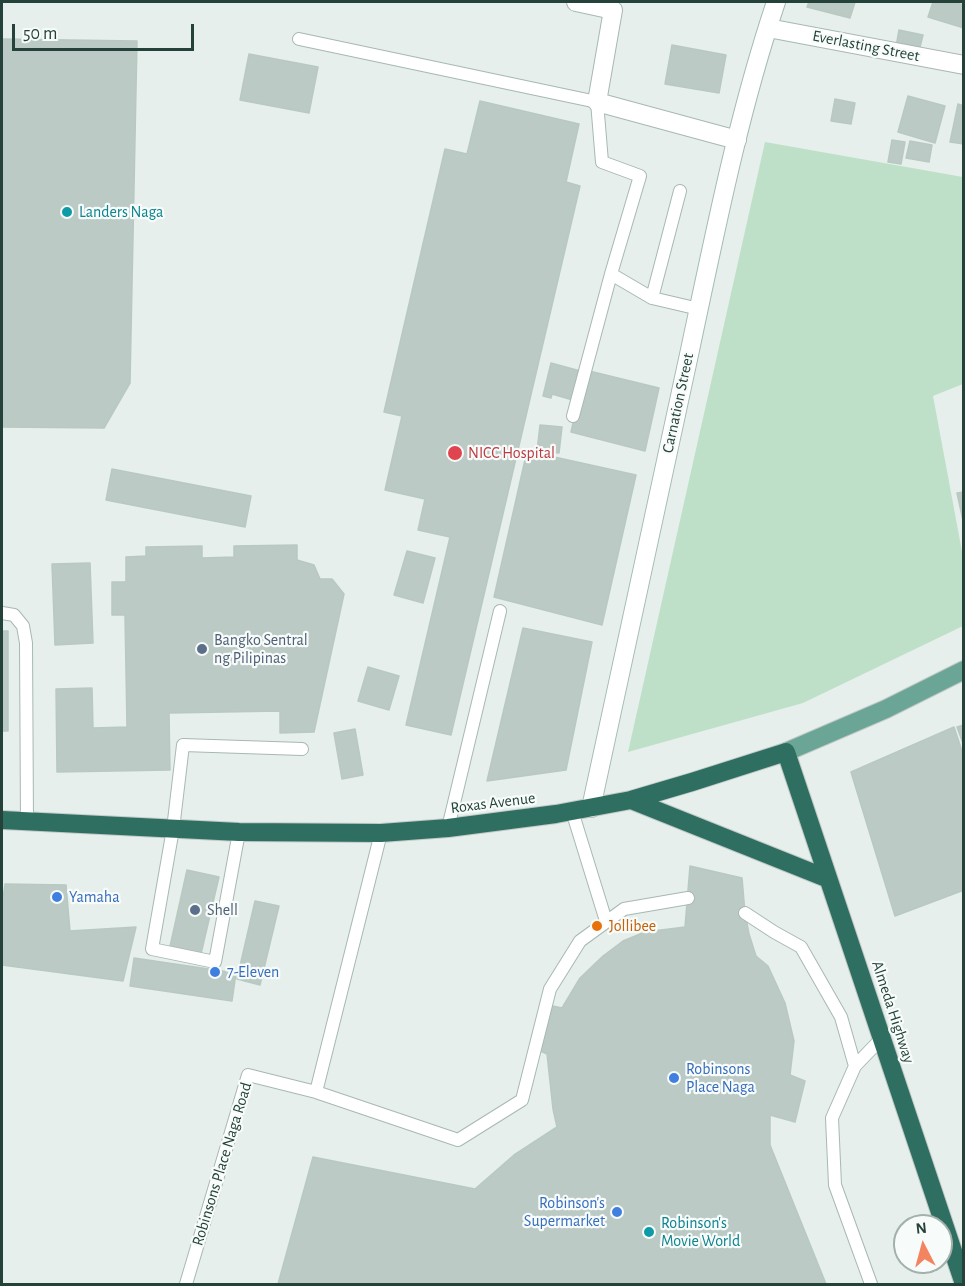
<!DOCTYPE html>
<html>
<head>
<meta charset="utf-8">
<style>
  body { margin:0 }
  #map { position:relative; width:965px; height:1286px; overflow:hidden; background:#e6efeb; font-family:"Alegreya Sans",sans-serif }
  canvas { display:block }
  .frame { position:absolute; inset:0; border:3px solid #24423a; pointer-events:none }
  .north { position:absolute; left:893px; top:1214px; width:60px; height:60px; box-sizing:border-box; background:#f7fbf9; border:2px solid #a3b1ad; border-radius:50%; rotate:354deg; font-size:16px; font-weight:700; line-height:24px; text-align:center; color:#24423a }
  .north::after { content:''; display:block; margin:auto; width:21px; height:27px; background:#f4845f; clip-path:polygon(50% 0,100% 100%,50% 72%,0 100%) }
  .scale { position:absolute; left:12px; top:24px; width:182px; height:27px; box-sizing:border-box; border:3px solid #24423a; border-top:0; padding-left:8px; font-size:18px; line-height:21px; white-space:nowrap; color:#24423a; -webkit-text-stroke:4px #f7fbf9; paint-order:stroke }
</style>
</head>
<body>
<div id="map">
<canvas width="965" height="1286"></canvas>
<div class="frame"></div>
<div class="north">N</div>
<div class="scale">50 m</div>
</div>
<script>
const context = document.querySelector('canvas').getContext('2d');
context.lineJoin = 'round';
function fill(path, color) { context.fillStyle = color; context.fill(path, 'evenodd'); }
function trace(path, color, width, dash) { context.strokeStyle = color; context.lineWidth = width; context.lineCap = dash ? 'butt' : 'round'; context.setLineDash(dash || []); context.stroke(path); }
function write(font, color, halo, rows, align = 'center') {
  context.font = font + ' "Alegreya Sans",sans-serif'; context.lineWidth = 4.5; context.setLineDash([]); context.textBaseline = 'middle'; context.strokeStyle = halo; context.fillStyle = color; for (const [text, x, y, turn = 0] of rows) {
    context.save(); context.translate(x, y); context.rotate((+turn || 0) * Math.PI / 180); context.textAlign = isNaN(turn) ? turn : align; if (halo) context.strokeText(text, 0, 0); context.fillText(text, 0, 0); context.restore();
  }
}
fill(new Path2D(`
  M765 142 963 177V384L933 396 963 557V626L803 703 628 752Z`), '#bfe0c8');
const building = new Path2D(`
  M809 2H855L850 18 807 7Z
  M933 2H952L964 5V28L928 17Z
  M899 30 923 35 919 51 896 47Z
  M2 39 137 41 130 383 104 428 2 427Z
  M672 45 726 55 719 93 665 84Z
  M249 54 318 67 309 113 240 100Z
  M908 96 945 106 935 143 898 132Z
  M835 99 855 103 851 124 831 121Z
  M480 101 579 124 566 182 580 186 451 735 406 725 450 537 418 530 425 499 385 490 402 416 384 412 445 149 467 154Z
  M958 104 964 106V144L950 142Z
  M892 140 905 142 901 164 888 162Z
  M910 141 932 145 929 162 906 158Z
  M551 363 584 372 576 401 552 394 551 398 543 396Z
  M585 370 659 388 645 451 571 432Z
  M540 425 562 427 559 453 537 451Z
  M527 451 636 475 602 625 494 597Z
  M112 469 251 496 245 527 106 500Z
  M964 492V525L957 493Z
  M297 545V560L314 565 320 579H332L344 594 314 732 280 733V711L169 713 170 770 57 772 56 689 92 688 93 728 127 727 125 615H112V582H126V557L146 556V547L202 546V558L234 557V546Z
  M407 551 435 558 423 603 394 595Z
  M90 563 93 643 55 645 52 564Z
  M523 628 592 642 566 770 487 781Z
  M2 631H8V731H2Z
  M368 667 399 676 389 710 358 701Z
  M964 725V746L957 727Z
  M954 727 964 757V890L895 916 851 772Z
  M355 729 363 775 342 779 334 733Z
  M690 866 742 878 745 913 749 934 756 956 768 966 785 1003 794 1041 790 1075 805 1081 795 1122 770 1115V1145L826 1284H278L313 1157 475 1189 514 1155 557 1127 553 1109 547 1054 538 1050 548 1005 562 1008 580 978 603 956 623 941 645 932 685 927Z
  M187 870 219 877 200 958 169 951Z
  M5 884 66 885 70 931 136 927 123 981 2 965V905Z
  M255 901 279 906 260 985 237 979Z
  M134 958 236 973 232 1001 130 986Z`);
fill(building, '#bbcac4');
trace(building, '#b8c9c2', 1.5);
const lane = new Path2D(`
  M299 39 597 102 602 162 640 176 611 274 573 416
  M611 274 652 298 699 309
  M652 298 680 191
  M2 613 14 615 23 626 26 643 27 822
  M572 811 606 921
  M448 828 500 611
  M239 832 215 962 152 949 173 829 183 745 302 749
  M381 833 316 1092 458 1140 522 1100 550 989 580 941 624 909 688 898
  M745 913 774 932 801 947 841 1017 855 1066
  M186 1284 248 1075 316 1092
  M871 1284 835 1185 832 1118 855 1066 881 1039`);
const street = new Path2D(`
  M576 2 613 10 597 102 737 140
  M768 28 964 65`);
const secondary = new Path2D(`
  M591 808C624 655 657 503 690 350 715 233 738 115 776 2`);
const primary = new Path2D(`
  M786 752 886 709 964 670`);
const highway = new Path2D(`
  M631 800 826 878
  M2 820 239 832 381 833 448 828 556 814 631 800 692 782 786 752C844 930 904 1107 964 1284`);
trace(lane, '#a8b8b2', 14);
trace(street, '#a8b8b2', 20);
trace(secondary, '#a4bbb3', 20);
trace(primary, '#c2cac8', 20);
trace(highway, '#c2cac8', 20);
trace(lane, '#fff', 12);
trace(street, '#fff', 18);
trace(secondary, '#fff', 18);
trace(primary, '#6aa596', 18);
trace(highway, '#2f6f62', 18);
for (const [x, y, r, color] of [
  [67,212,6,"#0f9aa8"],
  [455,453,8,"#e0444e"],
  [202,649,6,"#5c6f8a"],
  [57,897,6,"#3f7fe0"],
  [195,910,6,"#5c6f8a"],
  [597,926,6,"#e8710a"],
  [215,972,6,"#3f7fe0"],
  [674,1078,6,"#3f7fe0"],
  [617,1212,6,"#3f7fe0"],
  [649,1232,6,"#0f9aa8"]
]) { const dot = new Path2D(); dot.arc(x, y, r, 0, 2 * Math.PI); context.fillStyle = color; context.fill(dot); trace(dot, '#f7fbf9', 2); }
write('16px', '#24423a', '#f7fbf9', [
  ["Everlasting Street",866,46,11],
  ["Carnation Street",678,403,-78],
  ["Roxas Avenue",493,803,-7],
  ["Almeda Highway",893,1012,72],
  ["Robinsons Place Naga Road",222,1164,-73]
]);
write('16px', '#0d838f', '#f7fbf9', [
  ["Landers Naga",79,212],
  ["Robinson's",661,1223],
  ["Movie World",661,1241]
], 'left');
write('16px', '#be3a42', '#f7fbf9', [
  ["NICC Hospital",468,453]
], 'left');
write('16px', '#4e5e75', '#f7fbf9', [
  ["Bangko Sentral",214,640],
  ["ng Pilipinas",214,658],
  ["Shell",207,910]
], 'left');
write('16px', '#366cbe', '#f7fbf9', [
  ["Yamaha",69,897],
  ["7-Eleven",227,972],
  ["Robinsons",686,1069],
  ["Place Naga",686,1087],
  ["Robinson's",605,1203,"right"],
  ["Supermarket",605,1221,"right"]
], 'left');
write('16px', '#c56008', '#f7fbf9', [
  ["Jollibee",609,926]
], 'left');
</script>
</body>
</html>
